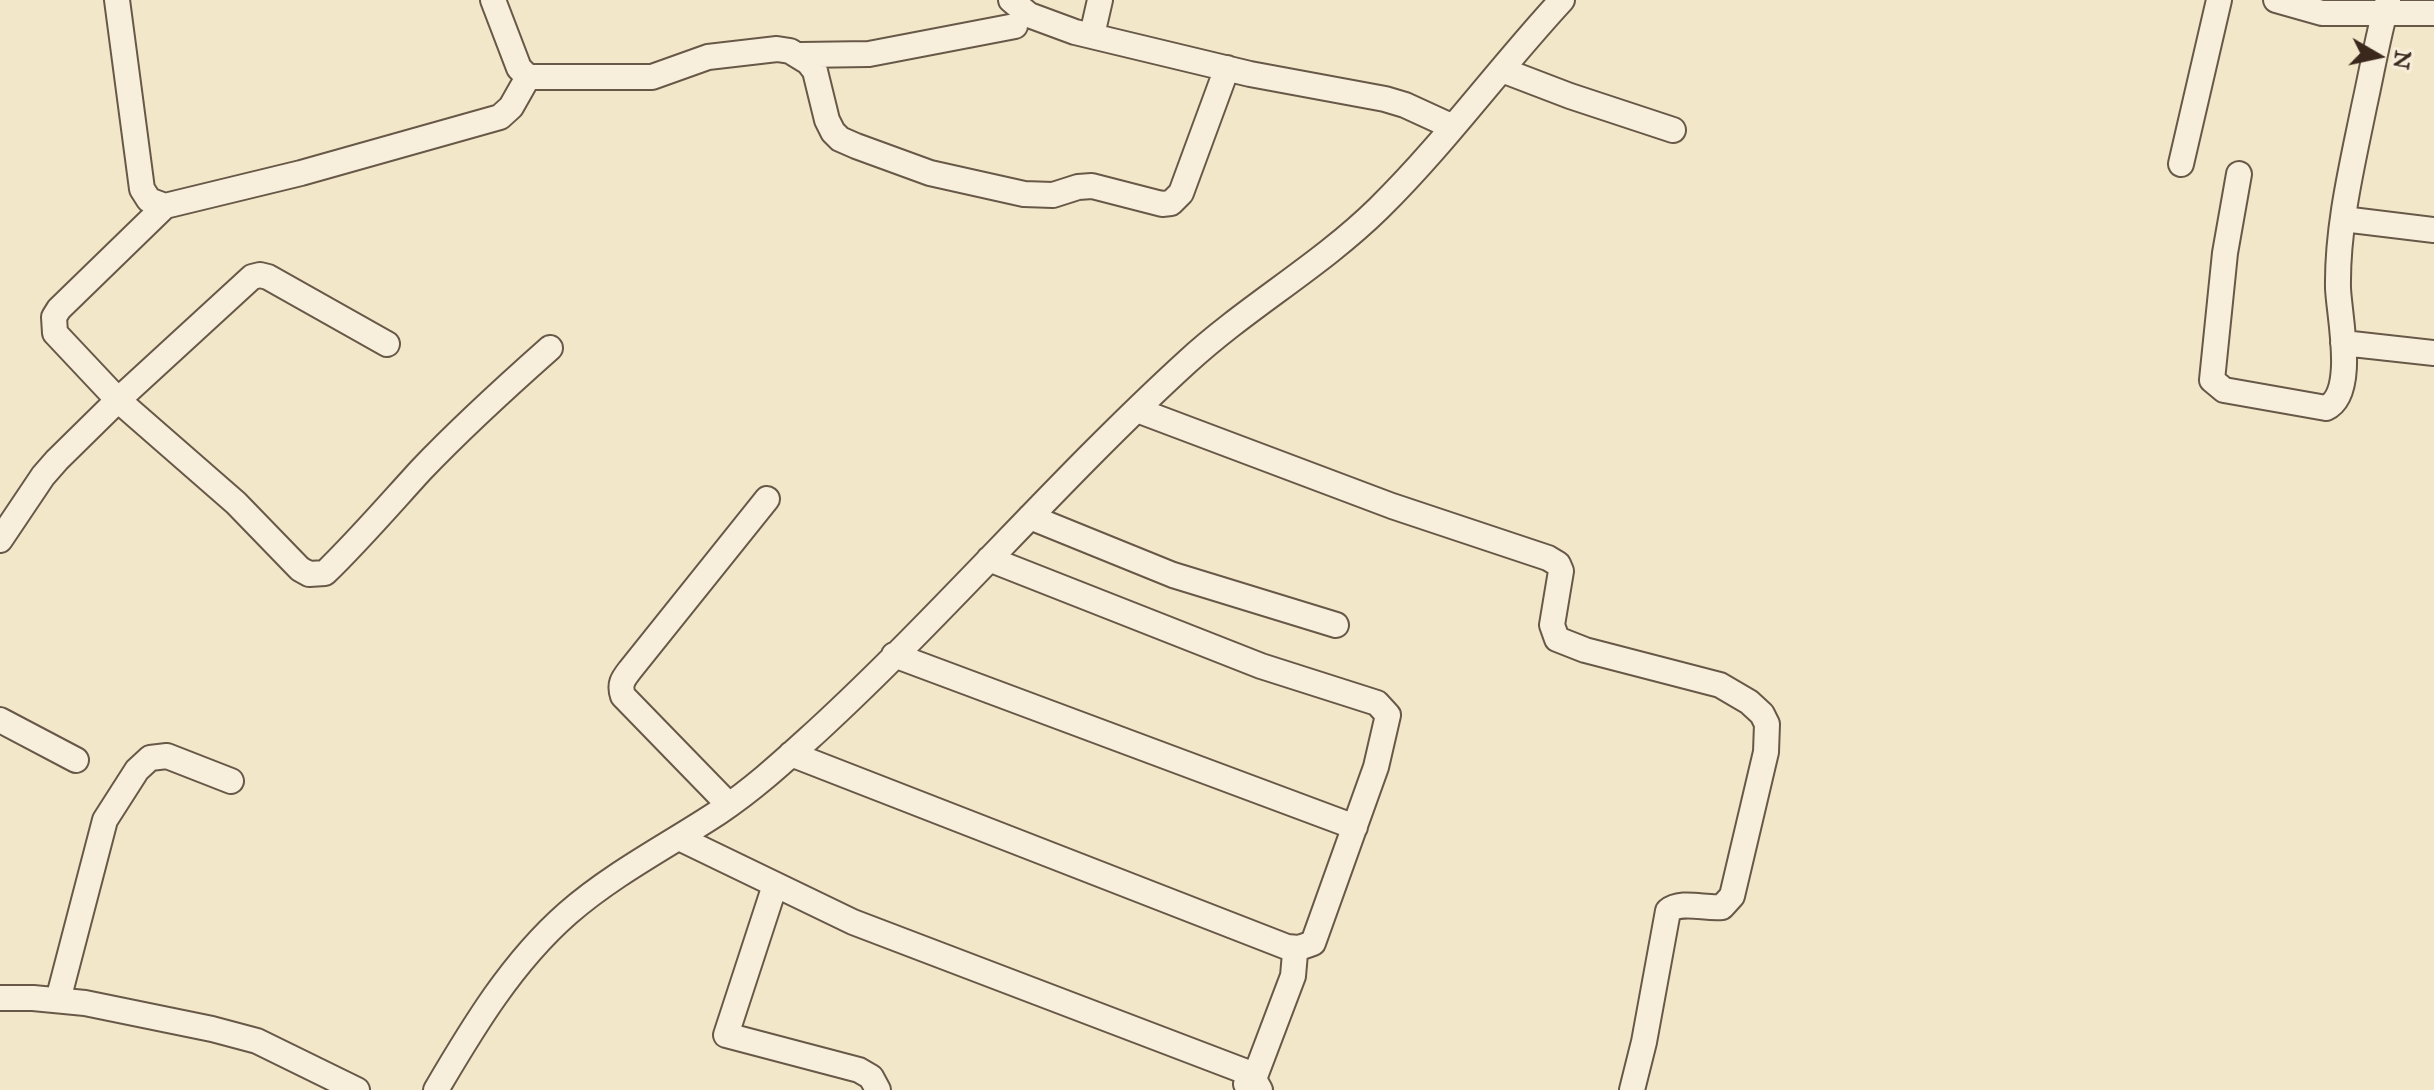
<!DOCTYPE html>
<html>
<head>
<meta charset="utf-8">
<style>
  body { margin:0 }
  #map { position:relative; width:2434px; height:1090px; overflow:hidden; background:#f3e7c9; font-family:"IM FELL Great Primer",serif }
  canvas { display:block }
  .north { position:absolute; left:2338px; top:16px; width:80px; height:80px; -webkit-text-stroke:6px #f7efdc; paint-order:stroke; rotate:99deg; font-size:22px; font-weight:700; line-height:32px; text-align:center; color:#3a281d }
  .north::after { content:''; display:block; margin:auto; width:28px; height:36px; background:#3a281d; clip-path:polygon(50% 0,100% 100%,50% 72%,0 100%) }
</style>
</head>
<body>
<div id="map">
<canvas width="2434" height="1090"></canvas>
<div class="north">N</div>
</div>
<script>
const context = document.querySelector('canvas').getContext('2d');
context.lineJoin = 'round';
function trace(path, color, width, dash) { context.strokeStyle = color; context.lineWidth = width; context.lineCap = dash ? 'butt' : 'round'; context.setLineDash(dash || []); context.stroke(path); }
const minor = new Path2D(`
  M117 0 142 189 149 200 165 206 301 173 500 117 511 107 528 77
  M493 0 519 68 528 77H652L708 57 777 49 790 51 808 62 815 71 827 120 833 132 840 139 856 146 930 173 1024 194 1053 195 1078 187 1092 186 1162 204 1171 203 1181 193 1227 68
  M1011 0 1029 15 1075 32 1250 74 1385 99 1405 105 1453 127
  M2276 0 2322 13H2434
  M1092 35 1100 0
  M801 55 869 54 1015 26
  M1502 70 1570 96 1673 130
  M2181 164 2219 0
  M2239 174 2225 253 2212 380 2224 390 2326 408C2357 394 2339 316 2338 288 2337 227 2352 166 2364 107 2372 71 2378 35 2388 0
  M165 206 59 309 54 317 55 333 118 400 236 503 300 569 309 574 325 573C359 540 389 505 421 470 462 427 506 387 550 348
  M2343 219 2434 230
  M2343 343 2434 353
  M1137 410 1392 506 1548 558 1558 564 1561 571 1552 625 1557 639 1585 650 1720 685 1749 702 1762 714 1767 724 1766 752 1732 896 1722 907C1705 909 1681 900 1668 911L1644 1042 1632 1090
  M1030 517 1173 575 1336 625
  M0 540 43 476 57 460 118 400 252 277 260 275 268 277 387 344
  M894 655 1355 827
  M0 720 76 760
  M791 754 1287 947 1299 948 1313 943 1376 767 1388 715 1377 703 1261 666 989 559
  M729 805 623 696C619 684 623 679 630 670L767 499
  M679 838 853 922 1244 1071 1254 1079 1260 1090
  M775 885 726 1035 859 1070 871 1077 878 1090
  M0 998H33L85 1003 212 1029 257 1041 357 1090
  M58 1000 105 820 137 770 150 758 167 756 231 781
  M1246 1084 1254 1079 1293 976 1295 953 1299 948
  M436 1090C473 1027 512 962 568 913 614 873 669 845 719 812 755 788 785 760 817 731 945 613 1059 479 1187 362 1248 306 1320 266 1379 208 1445 143 1499 68 1562 0`);
trace(minor, '#685848', 28);
trace(minor, '#f7efdc', 24);
</script>
</body>
</html>
